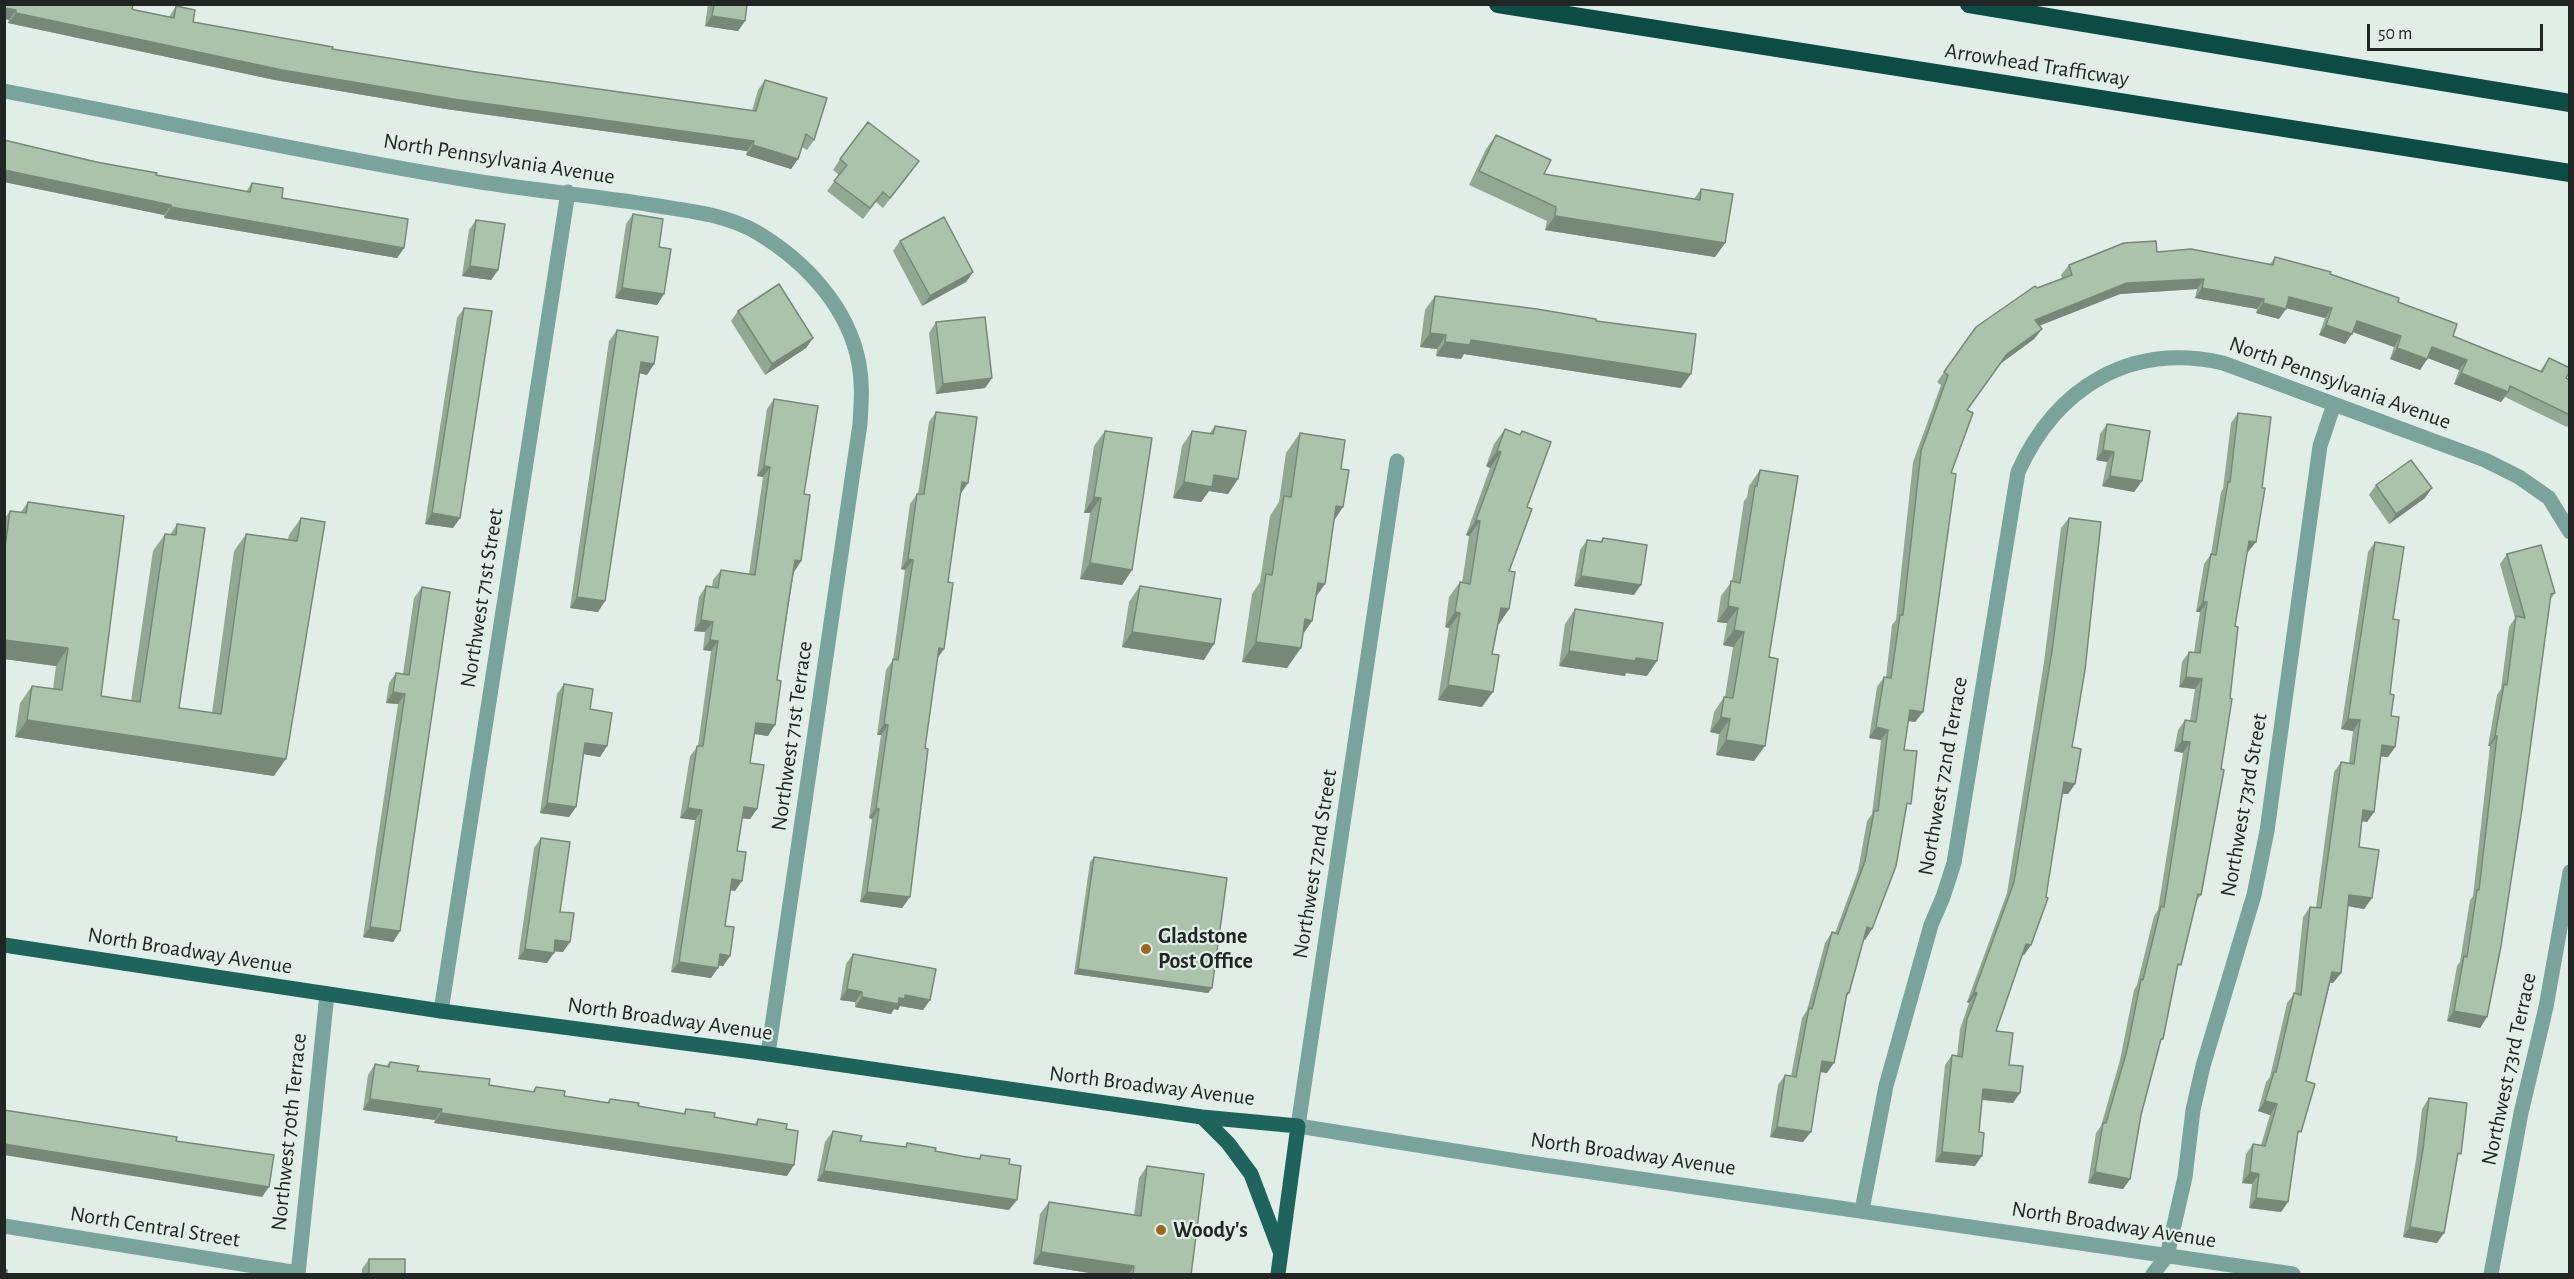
<!DOCTYPE html>
<html>
<head>
<meta charset="utf-8">
<style>
  body { margin:0 }
  #map { position:relative; width:2574px; height:1279px; overflow:hidden; background:#e0eee7; font-family:"Alegreya Sans",sans-serif }
  canvas { display:block }
  .frame { position:absolute; inset:0; border:6px solid #202623; pointer-events:none }
  .scale { position:absolute; left:2367px; top:24px; width:176px; height:27px; box-sizing:border-box; border:3px solid #202623; border-top:0; padding-left:8px; font-size:18px; line-height:21px; white-space:nowrap; color:#202623; -webkit-text-stroke:4px #e0eee7; paint-order:stroke }
</style>
</head>
<body>
<div id="map">
<canvas width="2574" height="1279"></canvas>
<div class="frame"></div>
<div class="scale">50 m</div>
</div>
<script>
const context = document.querySelector('canvas').getContext('2d');
context.lineJoin = 'round';
function trace(path, color, width, dash) { context.strokeStyle = color; context.lineWidth = width; context.lineCap = dash ? 'butt' : 'round'; context.setLineDash(dash || []); context.stroke(path); }
function fill(path, color) { context.fillStyle = color; context.fill(path, 'evenodd'); }
function write(font, color, halo, rows, align = 'center') {
  context.font = font + ' "Alegreya Sans",sans-serif'; context.lineWidth = 4.5; context.setLineDash([]); context.textBaseline = 'middle'; context.strokeStyle = halo; context.fillStyle = color; for (const [text, x, y, turn = 0] of rows) {
    context.save(); context.translate(x, y); context.rotate((+turn || 0) * Math.PI / 180); context.textAlign = isNaN(turn) ? turn : align; if (halo) context.strokeText(text, 0, 0); context.fillText(text, 0, 0); context.restore();
  }
}
trace(new Path2D(`
  M4 91C157 120 310 154 463 179 526 190 589 195 652 205 689 211 726 214 758 233 806 262 849 308 859 364 863 385 861 404 860 424L768 1054
  M1397 461 1298 1126 1530 1163 2293 1274
  M441 1011 568 192
  M1862 1210 1886 1086 1931 925 1943 897 1954 863 2018 472C2056 388 2129 342 2223 363L2485 460 2519 477 2549 498 2570 532
  M4 1226 298 1273
  M298 1274 327 994
  M2153 1274 2167 1256 2185 1177 2193 1110 2203 1066 2254 895 2267 831 2320 446 2334 404
  M2491 1274 2521 1113 2546 1007 2570 872`), '#7aa39c', 15);
trace(new Path2D(`
  M4 945 441 1011 768 1054 1202 1117 1298 1126 1278 1274
  M1202 1117 1228 1143 1251 1174 1280 1251`), '#1e645c', 15);
trace(new Path2D(`
  M1498 4 2570 173
  M1969 4 2570 103`), '#0c4c45', 18);
fill(new Path2D(`
  M4 4 132 9 135 10 169 17 176 6 193 22 332 49 476 72 752 111 758 90 765 80 814 140 807 150 802 147 798 159 791 169 746 155 747 151 446 109 275 80 8 23 9 20Z
  M708 4H747L745 21 738 31 705 26Z
  M1496 135 1544 174 1694 199 1701 189 1725 243 1715 257 1545 230 1547 221 1469 185 1486 149Z
  M4 140 156 175 246 192 252 183 282 198 404 248 397 258 164 218V215L4 182Z
  M840 159 912 171 883 208 876 202 863 219 827 191 839 175 833 170Z
  M633 214 659 247 664 294 657 305 615 298 626 224Z
  M476 220 498 270 491 280 462 276 469 230Z
  M900 241 973 272 966 282 922 306 893 251Z
  M2157 252 2270 264 2275 257 2330 274 2398 302 2453 336 2540 371 2549 358 2566 378 2570 380V424L2567 427 2505 397 2501 402 2454 384 2459 370 2428 358 2420 370 2390 359 2394 347 2353 332 2345 344 2319 335 2325 318 2286 308 2279 319 2256 313 2257 309 2195 298 2197 289 2120 294 2039 326 2042 329 2034 339 2000 364 1967 410 1951 473 1923 712 1915 722 1908 721 1904 750 1906 811 1865 940 1864 939 1849 993 1845 999 1827 1073 1820 1072 1803 1142 1770 1137 1778 1085 1785 1075 1791 1076 1802 1018 1807 1010 1825 943 1832 932 1835 933 1858 871 1867 821 1872 814 1881 740 1869 738 1877 687 1884 677H1886L1892 625 1896 620 1913 462 1941 385 1937 382 1976 327 2062 278 2061 275 2069 265Z
  M1435 296 1596 321 1681 388 1464 354 1461 359 1436 356 1437 349 1420 347 1425 310Z
  M464 308 460 518 453 528 425 524 457 318Z
  M738 311 813 338 806 348 765 375 731 321Z
  M936 322 992 378 985 388 936 394 929 333Z
  M617 330 654 364 647 375 640 373 598 612 570 608 609 341Z
  M774 399 804 494 801 561 794 572 768 736 754 734 750 763 757 809 750 819 742 818 737 851 735 891 730 890 725 926 730 956 723 966 718 965 711 978 671 972 695 820 680 818 690 756 698 746 711 651 703 650 705 632 694 631 699 597 706 586 712 587 713 580 721 570 749 574 763 477 757 476 767 409Z
  M936 412 968 483 961 493H960L925 748 910 897 902 908 860 902 872 819 869 818 881 735H877L886 670 893 660 905 570 901 569 910 504 917 494H918L929 422Z
  M2238 413 2248 552H2247L2235 626 2201 895 2196 901 2177 970 2160 1044 2141 1115 2130 1179 2123 1189 2088 1183 2096 1133 2101 1126 2120 1060 2134 990 2137 985 2154 916 2158 910 2183 753 2174 751 2178 730 2185 720 2190 721 2195 689 2179 687 2182 662 2189 652H2194L2200 612H2196L2204 564 2211 554 2221 492 2223 489 2231 423Z
  M2107 424 2142 481 2134 492 2102 486 2107 462 2096 460 2100 434Z
  M1215 426 1238 479 1228 494 1209 491 1201 502 1173 498 1182 446 1192 431 1209 434Z
  M1505 429 1519 435 1522 431 1527 507 1509 571V609L1499 624H1498L1482 707 1438 700 1449 628 1445 627 1449 597 1460 582 1462 583 1469 536 1466 535 1490 468 1486 466 1494 444Z
  M1105 431 1132 570 1122 585 1080 579 1090 513H1084L1094 446Z
  M1300 433 1341 469 1334 520 1316 598 1312 621 1303 634 1287 668 1242 662 1252 594 1260 582 1270 516 1279 502 1286 453Z
  M1760 470 1769 657 1754 761 1716 755 1719 734 1710 732 1714 712 1724 697H1725L1733 647 1723 645 1727 623 1717 622 1721 596 1732 581 1744 501 1747 497 1749 486Z
  M2376 485 2425 498 2389 524 2369 495Z
  M28 502 101 696 131 701 153 551 165 534 170 535 177 524 179 708 212 713 234 551 246 534 288 539 289 535 301 518 274 776 15 737 20 703 32 686 53 689 56 666 4 659V519L10 511 21 512Z
  M2069 518 2072 747 2075 784 2068 794H2063L2031 945 2024 955H2022L1996 1031 2009 1065 2013 1103 1982 1100 1975 1166 1935 1162 1945 1065 1952 1055 1957 1056 1960 1029 1969 1003 1967 1002 2007 893 2044 662 2061 528Z
  M1603 538 1634 595 1574 586 1580 550 1587 540 1600 542Z
  M2375 542 2393 619 2390 694 2395 747 2388 757 2381 756 2374 812 2367 822 2362 821 2359 847 2372 898 2364 909 2348 906 2341 973 2333 983H2330L2306 1081 2288 1202 2281 1212 2249 1208 2252 1184 2242 1183 2246 1154 2253 1144 2261 1145 2270 1115 2258 1111 2266 1082 2270 1077 2287 1003 2295 993 2303 917 2310 907H2316L2334 772 2341 762 2349 763 2353 731 2341 729 2368 552Z
  M2507 554 2555 593 2550 600 2487 1017 2480 1028 2447 1021 2457 966 2460 962 2470 900 2473 896 2490 746H2488L2497 695 2501 689 2509 627 2515 618 2500 564Z
  M1140 586 1204 660 1122 647 1129 602Z
  M422 587 400 931 393 942 363 937 398 704 386 703 389 683 396 673 403 674 414 598Z
  M1575 609 1647 676 1626 673 1625 676 1559 666 1565 624Z
  M564 684 590 709 607 746 600 757 583 754 576 807 569 817 540 813 557 694Z
  M541 838 560 912 563 952 554 951 547 963 518 959 534 848Z
  M1094 857 1212 988 1208 993 1074 974 1090 862Z
  M853 954 930 1000 923 1010 900 1006 898 1010 894 1009 891 1014 855 1007V1002L840 1000 846 964Z
  M390 1062 417 1071 489 1085 532 1092 536 1087 564 1096 607 1103 610 1099 638 1106 683 1114 686 1109 714 1117 755 1124 758 1119 786 1129 787 1176 434 1123 435 1120 363 1110 368 1075 375 1064 386 1066Z
  M2429 1098 2457 1160 2437 1243 2403 1237 2416 1160 2422 1109Z
  M833 1131 860 1141 905 1147 907 1143 935 1151 978 1159 981 1155 1009 1164V1210L817 1181 825 1142Z
  M1147 1166 1191 1275H1102L1033 1264 1040 1214 1049 1202 1134 1215 1139 1178Z
  M369 1259 405 1275H362V1269Z`), '#93a893');
fill(new Path2D(`
  M4 8 16 10 9 20 4 19Z
  M16 13 754 141 747 151 446 109 275 80 8 23Z
  M712 16 745 21 738 31 705 26Z
  M753 145 798 159 791 169 746 155Z
  M4 170 171 205 164 215 4 182Z
  M171 207 404 248 397 258 164 218Z
  M1555 216 1725 243 1715 257 1545 230Z
  M470 266 498 270 491 280 462 276Z
  M973 272 966 282 922 306 930 296Z
  M2204 279 2197 289 2120 294 2028 330 2035 320 2127 283Z
  M622 288 664 294 657 305 615 298Z
  M2202 288 2264 299 2257 309 2195 298Z
  M2289 297 2332 308 2325 318 2282 307Z
  M2263 303 2286 309 2279 319 2256 313Z
  M2357 321 2401 336 2394 347 2350 331Z
  M2326 325 2352 334 2345 344 2319 335Z
  M2042 329 2034 339 2000 364 2007 354Z
  M1430 333 1446 335 1437 349 1420 347Z
  M813 338 806 348 765 375 772 364Z
  M1471 340 1691 374 1681 388 1464 354 1461 359 1436 356 1445 342Z
  M2432 347 2467 360 2459 370 2425 357Z
  M2397 348 2427 359 2420 370 2390 359Z
  M641 362 654 364 647 375 634 372Z
  M2461 373 2508 392 2501 402 2454 384Z
  M992 378 985 388 936 394 943 384Z
  M2103 450 2114 452 2107 462 2096 460Z
  M1497 451 1501 452 1490 468 1486 466Z
  M764 466 770 467 763 477 757 476Z
  M1214 475 1238 479 1228 494 1209 491 1201 502 1173 498 1184 482Z
  M2110 476 2142 481 2134 492 2102 486Z
  M962 482 968 483 961 493 954 492Z
  M2432 488 2425 498 2389 524 2396 514Z
  M1094 497 1101 498 1090 513H1084Z
  M1336 506 1343 507 1330 527Z
  M432 513 460 518 453 528 425 524Z
  M1476 520 1480 521 1469 536 1466 535Z
  M2249 541 2256 542 2248 552 2242 551Z
  M908 559 913 560 905 570 901 569Z
  M795 560 801 561 794 572Z
  M1090 563 1132 570 1122 585 1080 579Z
  M1581 576 1641 585 1634 595 1574 586Z
  M1318 583 1325 584 1311 604Z
  M577 597 605 601 598 612 570 608Z
  M2203 602H2207L2200 612H2196Z
  M1728 606 1738 608 1727 623 1717 622Z
  M1501 608 1509 609 1499 624 1490 623Z
  M1455 612 1460 613 1449 628 1445 627Z
  M1305 619 1312 621 1299 640Z
  M701 620 713 622 705 632 694 631Z
  M1734 630 1744 632 1733 647 1723 645Z
  M1132 632 1214 644 1204 660 1122 647Z
  M4 640 68 648 56 666 4 659Z
  M710 640 718 641 711 651 703 650Z
  M1256 642 1301 648 1287 668 1242 662Z
  M939 648 944 649 937 659Z
  M1569 651 1636 658 1657 661 1647 676 1626 673 1625 676 1559 666Z
  M2186 677 2202 679 2195 689 2179 687Z
  M1448 685 1493 692 1482 707 1438 700Z
  M393 692 405 694 398 704 386 703Z
  M1910 710 1923 712 1915 722 1903 720Z
  M1721 717 1730 719 1719 734 1710 732Z
  M2348 719 2360 720 2353 731 2341 729Z
  M27 720 286 759 274 776 15 737Z
  M756 723 775 725 768 736 748 733Z
  M884 724 888 725 881 735H877Z
  M1876 727 1888 730 1881 740 1869 738Z
  M2495 736H2497L2490 746H2488Z
  M1726 740 1765 746 1754 761 1716 755Z
  M2182 741 2190 742 2183 753 2174 751Z
  M585 743 607 746 600 757 578 753Z
  M2382 745 2395 747 2388 757 2375 756Z
  M2064 782 2075 784 2068 794 2057 793Z
  M547 803 576 807 569 817 540 813Z
  M744 807 757 809 750 819 737 818Z
  M688 808 702 810 695 820 680 818Z
  M876 808 879 809 872 819 869 818Z
  M2363 810 2374 812 2367 822 2356 820Z
  M732 879 742 881 735 891 725 889Z
  M867 892 910 897 902 908 860 902Z
  M2349 895 2372 898 2364 909 2342 905Z
  M370 927 400 931 393 942 363 937Z
  M1867 927 1872 929 1865 940 1859 938Z
  M555 940 570 942 563 952 548 951Z
  M2026 944 2031 945 2024 955 2019 954Z
  M525 949 554 953 547 963 518 959Z
  M720 954 730 956 723 966 713 965Z
  M679 962 718 968 711 978 671 972Z
  M1078 969 1212 988 1208 993 1074 974Z
  M2332 972 2341 973 2333 983 2325 982Z
  M847 989 862 992 855 1002 840 1000Z
  M1974 992 1977 993 1969 1003 1967 1002Z
  M905 995 930 1000 923 1010 900 1006 898 1010 894 1009 891 1014 855 1007 862 997 899 998Z
  M2454 1011 2487 1017 2480 1028 2447 1021Z
  M1822 1061 1834 1063 1827 1073 1815 1071Z
  M1983 1089 2020 1093 2013 1103 1976 1099Z
  M370 1099 442 1109 435 1120 363 1110Z
  M2265 1101 2277 1104 2270 1115 2258 1111Z
  M441 1113 794 1165 787 1176 434 1123Z
  M1777 1127 1811 1132 1803 1142 1770 1137Z
  M4 1144 269 1187 262 1197 4 1155Z
  M1942 1152 1982 1156 1975 1166 1935 1162Z
  M824 1171 1017 1200 1009 1210 817 1181Z
  M2095 1172 2130 1179 2123 1189 2088 1183Z
  M2250 1172 2259 1174 2252 1184 2242 1183Z
  M2256 1198 2288 1202 2281 1212 2249 1208Z
  M2410 1227 2444 1233 2437 1243 2403 1237Z
  M1041 1252 1134 1266 1128 1275H1102L1033 1264Z`), '#788878');
const building = new Path2D(`
  M4 4H133L132 9 135 10 174 18 176 6 195 10 193 22 333 47 332 49 476 72 756 111 765 80 827 98 814 140 806 134 798 159 753 145 754 141 453 99 282 70 16 13V10L4 8Z
  M714 4H747L745 21 712 16Z
  M868 122 919 161 890 198 883 192 870 208 834 181 847 165 840 159Z
  M1496 135 1551 160 1544 174 1700 200 1701 189 1733 194 1725 243 1555 216 1556 207 1479 171Z
  M4 140 96 162 157 173 156 175 250 192 252 183 283 188 282 198 408 219 404 248 171 207V205L4 170Z
  M633 214 663 219 659 247 671 249 664 294 622 288Z
  M944 217 973 272 930 296 900 241Z
  M476 220 505 224 498 270 470 266Z
  M2156 241 2157 252 2191 249 2273 265 2275 257 2331 272 2330 274 2399 298 2398 302 2457 324 2453 336 2542 372 2549 358 2570 368V371L2566 378 2570 380V415L2510 386 2508 392 2461 373 2467 360 2432 347 2427 359 2397 348 2401 336 2357 321 2352 334 2326 325 2332 308 2289 297 2286 309 2263 303 2264 299 2202 288 2204 279 2127 283 2035 320 2042 329 2007 354 1967 410 1973 413 1951 473 1956 474 1923 712 1910 710 1904 750 1917 751 1911 804 1907 803 1896 866 1872 929 1867 927 1849 993H1847L1834 1063 1822 1061 1811 1132 1777 1127 1785 1075 1796 1077 1809 1008 1812 1009 1832 932 1838 934 1865 861 1874 811H1878L1888 730 1876 727 1884 677 1891 678 1900 615H1903L1921 451 1948 375 1944 372 1976 327 2035 286 2037 288 2072 275 2069 265 2124 243Z
  M779 284 813 338 772 364 738 311Z
  M1435 296 1537 309 1596 319V321L1696 334 1691 374 1471 340 1470 345 1445 342 1446 335 1430 333Z
  M464 308 492 311 460 518 432 513Z
  M985 317 992 378 943 384 936 322Z
  M617 330 658 337 654 364 641 362 605 601 577 597Z
  M774 399 818 406 804 494 810 495 801 561 795 560 788 604 777 680 781 681 775 725 756 723 750 763 764 765 757 809 744 807 737 851 746 852 742 881 732 879 725 926 734 927 730 956 720 954 718 968 679 962 702 810 688 808 697 746H703L718 641 710 640 713 622 701 620 706 586 718 588 721 570 755 575 770 467 764 466Z
  M936 412 977 417 968 483 962 482 948 582 953 583 944 649 939 648 925 748 928 749 910 897 867 892 879 809 876 808 888 725 884 724 893 659 898 660 913 560 908 559 917 494H924Z
  M2238 413 2271 417 2262 488H2265L2256 542 2249 541 2235 626 2238 627 2230 698 2232 699 2221 769 2224 770 2201 895 2198 894 2181 965 2178 964 2163 1039H2161L2141 1115 2130 1179 2095 1172 2103 1123H2106L2127 1050 2141 979 2143 980 2161 906 2164 907 2190 742 2182 741 2185 720 2196 722 2202 679 2186 677 2189 652 2200 653 2207 602H2203L2211 554 2216 555 2228 482H2230Z
  M2107 424 2150 431 2142 481 2110 476 2114 452 2103 450Z
  M1215 426 1246 431 1238 479 1214 475 1212 487 1184 482 1192 431 1213 434Z
  M1505 429 1520 435 1522 431 1551 442 1527 507 1532 509 1509 571 1515 572 1509 609 1501 608 1492 654 1499 655 1493 692 1448 685 1460 613 1455 612 1460 582 1470 584 1480 521 1476 520 1501 452 1497 451Z
  M1105 431 1152 438 1132 570 1090 563 1101 498 1094 497Z
  M1300 433 1345 440 1341 469 1349 470 1343 507 1336 506 1325 584 1318 583 1312 621 1305 619 1301 648 1256 642 1266 574 1272 575 1284 496 1291 497Z
  M2411 460 2432 488 2396 514 2376 485Z
  M1760 470 1798 476 1769 657 1778 659 1765 746 1726 740 1730 719 1721 717 1724 697 1733 698 1744 632 1734 630 1738 608 1728 606 1731 581 1740 583 1755 486H1757Z
  M28 502 124 516 101 696 140 702 165 534 176 535 177 524 205 528 179 708 221 714 246 534 297 541 301 518 325 522 286 759 27 720 32 686 62 690 68 648 4 640V555L10 511 26 513Z
  M2069 518 2101 522 2085 670 2072 747 2081 749 2075 784 2064 782 2046 897 2048 898 2031 945 2026 944 1996 1031 2013 1033 2009 1065 2023 1066 2020 1093 1983 1089 1979 1132 1984 1133 1982 1156 1942 1152 1952 1055 1962 1057 1967 1019 1977 993 1974 992 2014 882 2052 651Z
  M1603 538 1647 545 1641 585 1581 576 1587 540 1602 542Z
  M2375 542 2404 547 2393 619 2399 620 2390 694 2394 695 2391 716 2399 717 2395 747 2382 745 2374 812 2363 810 2359 847 2379 850 2372 898 2349 895 2341 973 2332 972 2306 1081 2315 1084 2301 1132 2298 1131 2288 1202 2256 1198 2259 1174 2250 1172 2253 1144 2265 1146 2277 1104 2265 1101 2274 1072H2276L2294 993 2301 995 2310 907 2321 908 2341 762 2354 764 2360 720 2348 719Z
  M2541 545 2555 593 2551 594 2522 809 2501 946 2487 1017 2454 1011 2464 956 2467 957 2477 890H2479L2497 736H2495L2504 684 2507 685 2516 616 2525 618 2507 554Z
  M1140 586 1221 599 1214 644 1132 632Z
  M422 587 450 592 400 931 370 927 405 694 393 692 396 673 409 675Z
  M1575 609 1663 623 1657 661 1636 658 1635 661 1569 651Z
  M564 684 593 689 590 709 612 713 607 746 585 743 576 807 547 803Z
  M541 838 570 842 560 912 574 913 570 942 555 940 554 953 525 949Z
  M1094 857 1227 878 1212 988 1078 969Z
  M853 954 936 969 930 1000 905 995V999L899 998 898 1004 862 997V992L847 989Z
  M390 1062 419 1066 417 1071 490 1079 489 1085 534 1092 536 1087 565 1091 564 1096 609 1103 610 1099 639 1103 638 1106 685 1114 686 1109 715 1113 714 1117 757 1125 758 1119 787 1124 786 1129 798 1131 794 1165 441 1113 442 1109 370 1099 375 1064 389 1067Z
  M2429 1098 2467 1103 2461 1154 2458 1153 2444 1233 2410 1227 2423 1149Z
  M4 1110 177 1137 176 1141 274 1155 269 1187 4 1144Z
  M833 1131 862 1136 860 1141 906 1147 907 1143 936 1148 935 1151 961 1156 980 1159 981 1155 1010 1159 1009 1164 1021 1166 1017 1200 824 1171Z
  M1147 1166 1204 1174 1191 1275H1133L1134 1266 1041 1252 1049 1202 1141 1216Z
  M369 1259H405V1275H369Z
  M4 1269 7 1270V1275H4Z`);
fill(building, '#abc3ab');
trace(building, '#788878', 1.5);
for (const [x, y, r, color] of [
  [1146,949,6,"#9d6621"],
  [1161,1230,6,"#9d6621"]
]) { const dot = new Path2D(); dot.arc(x, y, r, 0, 2 * Math.PI); context.fillStyle = color; context.fill(dot); trace(dot, '#e0eee7', 2); }
write('22px', '#202623', '#e0eee7', [
  ["Arrowhead Trafficway",2037,65,9],
  ["North Pennsylvania Avenue",499,159,9],
  ["North Pennsylvania Avenue",2340,383,20],
  ["Northwest 71st Street",482,598,-81],
  ["Northwest 71st Terrace",792,736,-82],
  ["Northwest 72nd Terrace",1943,776,-80],
  ["Northwest 73rd Street",2244,805,-80],
  ["Northwest 72nd Street",1315,864,-81],
  ["North Broadway Avenue",190,951,9],
  ["North Broadway Avenue",670,1019,8],
  ["Northwest 73rd Terrace",2509,1069,-78],
  ["North Broadway Avenue",1152,1086,7],
  ["Northwest 70th Terrace",289,1132,-84],
  ["North Broadway Avenue",1633,1154,8],
  ["North Broadway Avenue",2114,1225,9],
  ["North Central Street",155,1227,9]
]);
write('bold 22px', '#202623', '#e0eee7', [
  ["Gladstone",1158,936],
  ["Post Office",1158,961],
  ["Woody's",1173,1230]
], 'left');
</script>
</body>
</html>
